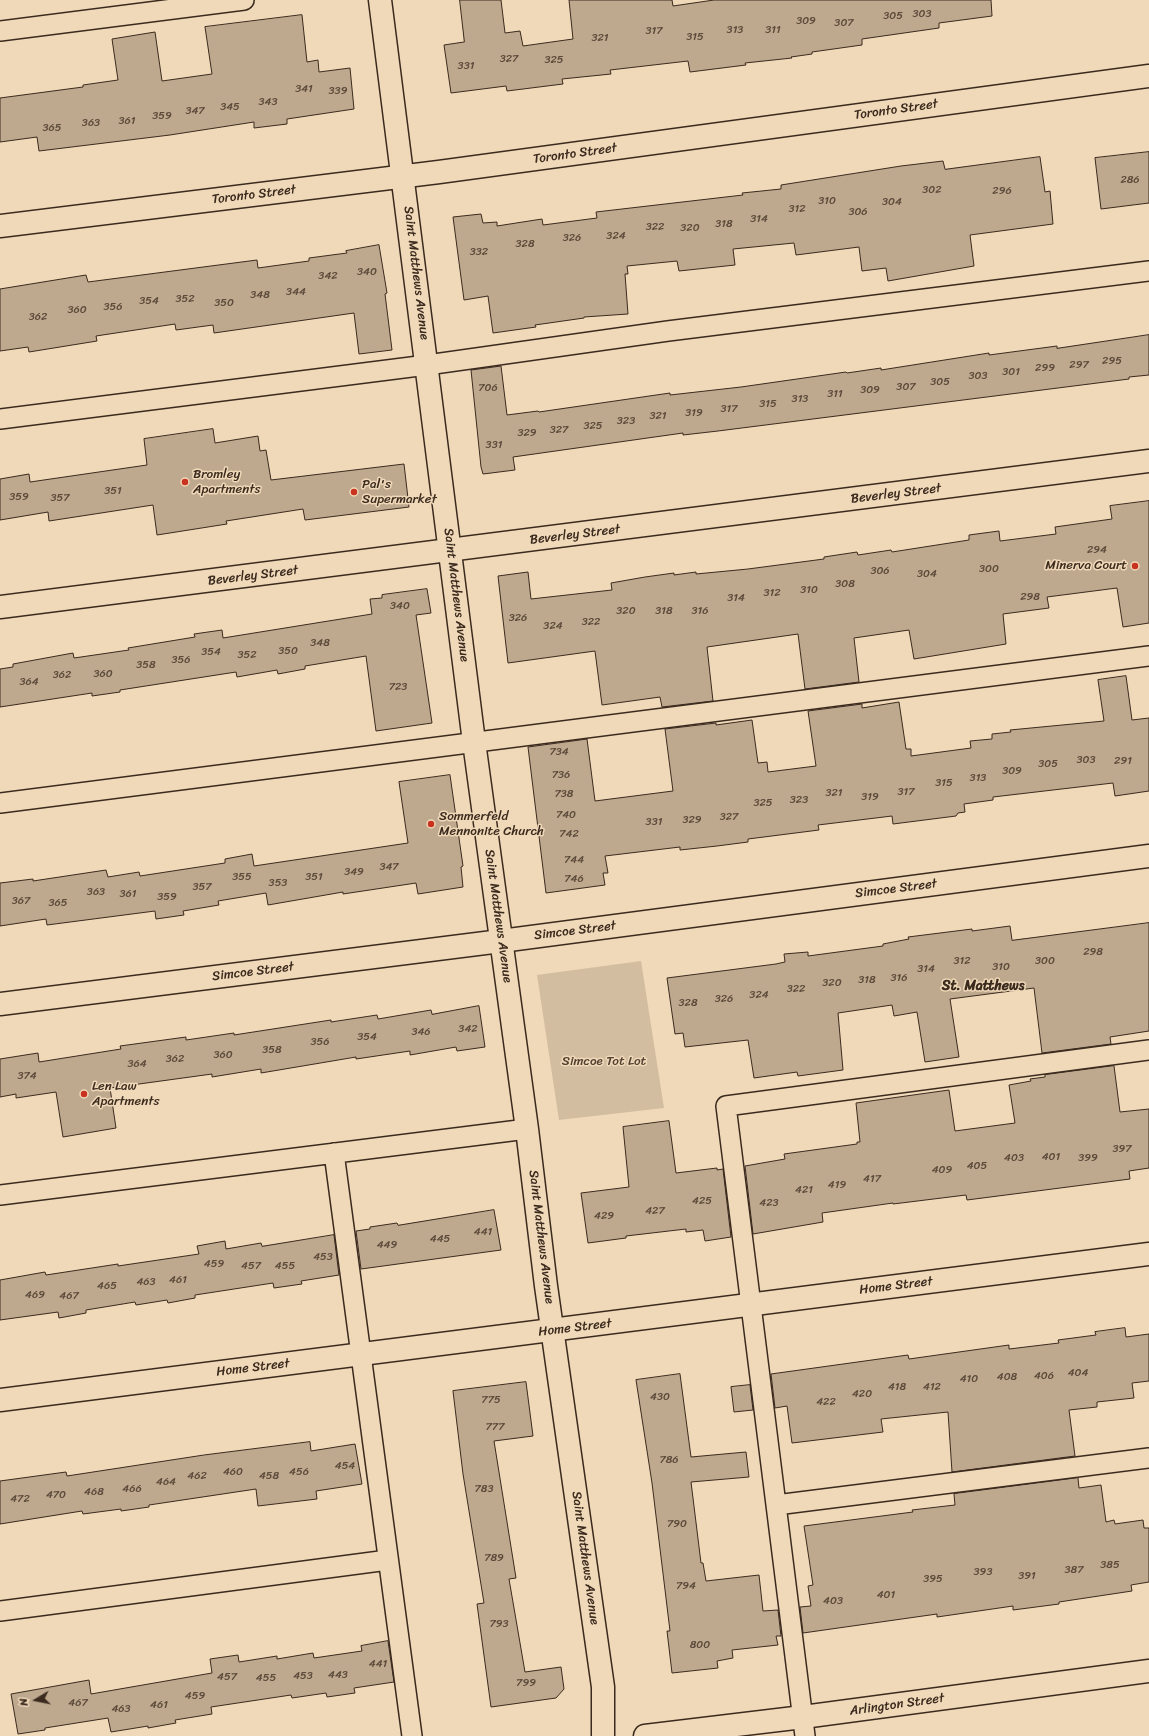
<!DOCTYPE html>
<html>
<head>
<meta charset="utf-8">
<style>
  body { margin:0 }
  #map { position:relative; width:1149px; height:1736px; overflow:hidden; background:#f0d9b9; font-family:Sriracha,sans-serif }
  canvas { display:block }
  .north { position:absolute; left:16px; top:1680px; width:40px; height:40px; -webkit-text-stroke:3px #f0d9b9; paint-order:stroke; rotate:260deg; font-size:11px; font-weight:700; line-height:16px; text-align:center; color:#3b2a1e }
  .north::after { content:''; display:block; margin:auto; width:14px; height:18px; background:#3b2a1e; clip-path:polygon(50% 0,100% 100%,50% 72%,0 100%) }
</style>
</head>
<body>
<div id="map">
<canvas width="1149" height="1736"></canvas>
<div class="north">N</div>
</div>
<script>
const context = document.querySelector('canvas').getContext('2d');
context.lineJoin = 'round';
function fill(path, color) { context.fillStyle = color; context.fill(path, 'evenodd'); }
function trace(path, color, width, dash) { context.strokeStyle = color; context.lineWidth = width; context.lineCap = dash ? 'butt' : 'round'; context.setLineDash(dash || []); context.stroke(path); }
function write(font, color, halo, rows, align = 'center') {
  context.font = font + ' Sriracha,sans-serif'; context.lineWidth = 3; context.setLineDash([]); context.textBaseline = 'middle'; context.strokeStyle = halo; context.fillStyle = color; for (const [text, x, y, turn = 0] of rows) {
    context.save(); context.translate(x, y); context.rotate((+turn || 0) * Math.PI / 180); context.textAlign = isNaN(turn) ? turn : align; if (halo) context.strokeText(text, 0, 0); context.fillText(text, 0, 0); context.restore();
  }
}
fill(new Path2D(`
  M641 961 664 1108 559 1120 537 975Z`), '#d2bda0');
const building = new Path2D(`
  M460 0H501L505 33 520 31 523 46 573 39 569 0H672L673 6 714 0H991L992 16 939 23V28L862 39V45L812 52V54L791 57 792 58 745 63 746 65 690 72 688 61 610 70 611 74 562 79 563 84 507 91 506 86 451 93 444 45 464 42Z
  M302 15 307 62 318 60 319 72 350 68 354 109 287 119V124L254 128V122L170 135 39 151 37 137 0 142V98L83 87V85L118 80 112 39 155 32 162 81 212 74 205 27Z
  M1149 152V203L1101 209 1095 158Z
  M1040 157 1045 192 1050 191 1053 224 970 235 974 266 888 281 886 268 862 271 859 247 796 255 794 243 733 249 735 265 679 271 677 261 627 266 628 274H625L628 314 584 317V318L535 325 536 327 493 333 488 296 464 300 453 217 481 214 483 223 497 222V226L542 219 543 225 597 218 596 212 743 195 742 193 781 189V185L901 166 943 161 945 169Z
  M379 245 387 293 385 294 392 350 359 354 354 313 214 333 213 325 176 330 175 324 96 336 97 341 29 352 28 347 0 351V289L86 275 88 282 257 260 258 268 309 261V258L347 253 346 251Z
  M1149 335V375L1129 377V379L718 431 683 435V433L513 457 515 470 483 474 481 467 471 370 501 366 507 415 538 411 539 412 670 393V395L741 387 846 372 847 373 881 368V370L989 353V355L1057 346V348Z
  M213 429 215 443 258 436 260 451 266 450 271 480 404 464 409 507 305 520 303 509 226 521 227 524 157 535 153 505 49 521 48 512 0 520V479L29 474 30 482 147 465 144 439Z
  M1149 501V623L1123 627 1117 588 1047 597 1049 608 1003 614 1006 644 914 659 909 630 854 638 859 682 805 689 798 634 707 647 713 701 662 707 660 697 602 705 595 651 508 663 498 576 528 572 531 599 612 590 611 583 645 577 674 573V575L696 572V574L748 569 824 559V557L857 552 858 555 891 550 892 552 969 540V535L999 531 1000 541 1056 534 1055 527 1112 519 1110 506Z
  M427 589 431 613 416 615 432 723 376 731 366 656 305 666V669L278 674 277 670 237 677 236 672 120 690V692L92 696V693L0 707V669L13 667V664L73 653 74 658 129 650 128 648 195 637 194 634 222 630 223 638 372 614 370 599 382 598V595Z
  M1126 676 1132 720 1149 718V791L1115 796 1113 783 993 797V800L964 804 965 812 958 813 956 816 893 824 892 816 818 825 819 830 748 839V842L717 846 680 850V847L605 856 608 873H603L605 885 546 893 528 747 587 739 595 801 673 791 665 729 716 723V725L752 720 758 763 767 762 768 772 816 766 808 711 862 704V708L899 702 906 749H911V756L971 748 970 741 992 739V734L1011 732 1010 730 1104 721 1098 680Z
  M450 775 463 866 461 867 463 887 418 894 416 883 343 894V892L268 905 266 893 218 901 219 905 183 911 184 915 156 919 155 911 47 925 46 919 0 926V883L33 879V881L106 870 108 877 139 872 140 876 225 863V859L252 854 254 866 408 843 399 782Z
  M1149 923V1031L1110 1037 1111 1044 1042 1053 1034 988 950 999 959 1057 925 1062 917 1012 894 1016 892 1005 838 1013 843 1070 798 1076 797 1072 754 1078 748 1040 685 1047 683 1033 675 1034 667 978 776 964 785 962 784 954 808 952V956L883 946V944L909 939 908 937 972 929V931L1010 926 1012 940Z
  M479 1006 485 1047 457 1051 456 1047 410 1055V1051L356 1059V1057L261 1073V1069L212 1077V1074L110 1088 116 1128 63 1137 56 1092 16 1098V1094L0 1097V1059L38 1053 39 1062 121 1049 120 1046 186 1037V1040L234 1033V1035L331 1020V1022L377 1015 378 1019 431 1010 432 1014Z
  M1114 1066 1120 1112 1149 1109V1168L1129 1171 1130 1179 967 1200 966 1195 893 1204V1203L822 1213 823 1222 753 1234 745 1166 785 1159 784 1154 857 1144V1142H860L856 1103 949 1090 955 1131 1015 1123 1009 1085 1031 1081 1030 1079 1045 1077V1075Z
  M669 1121 676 1173 717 1168V1170L723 1169 731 1237 705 1241 703 1230 686 1232V1229L626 1236V1238L588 1243 581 1193 629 1187 623 1127Z
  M494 1210 501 1250 361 1269 356 1231 370 1229V1227L397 1223 398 1225Z
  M334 1235 339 1275 301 1281 302 1284 274 1288 273 1283 195 1295V1298L168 1303 167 1300 136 1305 135 1302 86 1310V1313L59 1318 58 1312 0 1320V1280L45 1272 46 1275 118 1264V1266L199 1254 197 1246 225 1241 226 1249 261 1243 262 1246Z
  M1125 1328 1126 1337 1149 1334V1381L1132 1383 1134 1398 1097 1402V1407L1069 1410 1075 1456 952 1472 948 1412 881 1419 883 1432 792 1443 787 1406 775 1408 771 1374 908 1355 909 1359 1009 1345V1349L1059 1343 1058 1340 1096 1335 1095 1332Z
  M680 1374 691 1457 746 1452 749 1477 691 1482 701 1563H703L706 1581 759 1575 763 1611 778 1610 781 1636H776L778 1645 732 1650 733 1658 717 1661 718 1668 672 1673 667 1631H670L652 1483 636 1380Z
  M526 1382 533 1436 494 1441 516 1578 509 1579 525 1672 561 1667 564 1689 556 1698 491 1707 477 1604 484 1603 463 1474 453 1391Z
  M750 1385 753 1410 734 1412 731 1387Z
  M310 1442 311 1451 355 1444 362 1484 316 1491 317 1499 258 1506 256 1489 149 1505V1507L121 1511V1509L83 1514 82 1511 0 1524V1481L66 1472 67 1476 204 1455Z
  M1078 1478 1079 1488 1101 1485 1106 1522 1114 1520 1115 1524 1143 1520 1144 1528H1149V1582L1131 1585 1132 1591 1059 1602V1604L1013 1610V1606L937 1617V1614L803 1633 800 1607 811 1606 808 1586 813 1585 804 1526 913 1512 912 1510 955 1505 954 1494Z
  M388 1641 394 1682 354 1688 355 1693 327 1697 326 1693 292 1698 291 1695 211 1707 212 1714 175 1720 176 1723 148 1728V1726L111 1732 108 1718 45 1728V1730L18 1734 11 1694 89 1680 91 1694 212 1673 210 1659 238 1655 239 1662 277 1656V1659L313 1653 314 1658 362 1651 361 1646Z`);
fill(building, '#bea88e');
trace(building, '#3b2a1e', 1);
const lane = new Path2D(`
  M0 31 244 0
  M0 419 427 365 668 331 1149 271
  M0 803 1149 656
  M334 1153 412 1736
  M0 1195 527 1129
  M776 1505 1149 1458
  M0 1611 388 1560
  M805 1736 726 1106 1149 1050`);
const street = new Path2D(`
  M0 226 439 172 1149 76
  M0 607 1149 461
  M0 1004 501 941 1149 856
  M0 1400 1149 1254`);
const secondary = new Path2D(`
  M380 0 474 742 527 1129 546 1286 603 1687V1736
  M645 1736 803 1717 1149 1671`);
trace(lane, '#3b2a1e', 22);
trace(street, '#3b2a1e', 25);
trace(secondary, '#3b2a1e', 25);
trace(lane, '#f0d9b9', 19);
trace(street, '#f0d9b9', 22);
trace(secondary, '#f0d9b9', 22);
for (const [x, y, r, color] of [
  [185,482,4,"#c8321e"],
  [354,492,4,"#c8321e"],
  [1135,566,4,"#c8321e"],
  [431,824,4,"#c8321e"],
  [84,1094,4,"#c8321e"]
]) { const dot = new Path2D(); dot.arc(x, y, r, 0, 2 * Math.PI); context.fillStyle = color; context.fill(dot); trace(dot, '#f0d9b9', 1.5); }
write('11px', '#5c4a3a', null, [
  ["303",922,14],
  ["305",893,16],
  ["309",806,21],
  ["307",844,23],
  ["313",735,30],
  ["311",773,30],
  ["317",654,31],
  ["315",695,37],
  ["321",600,38],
  ["327",509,59],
  ["325",554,60],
  ["331",466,66],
  ["341",304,89],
  ["339",338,91],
  ["343",268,102],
  ["345",230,107],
  ["347",195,111],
  ["359",162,116],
  ["361",127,121],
  ["363",91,123],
  ["365",52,128],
  ["286",1130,180],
  ["302",932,190],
  ["296",1002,191],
  ["310",827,201],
  ["304",892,202],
  ["312",797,209],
  ["306",858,212],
  ["314",759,219],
  ["318",724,224],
  ["322",655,227],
  ["320",690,228],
  ["324",616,236],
  ["326",572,238],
  ["328",525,244],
  ["332",479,252],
  ["340",367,272],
  ["342",328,276],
  ["344",296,292],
  ["348",260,295],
  ["352",185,299],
  ["354",149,301],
  ["350",224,303],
  ["356",113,307],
  ["360",77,310],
  ["362",38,317],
  ["295",1112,361],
  ["297",1079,365],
  ["299",1045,368],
  ["301",1011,372],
  ["303",978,376],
  ["305",940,382],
  ["307",906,387],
  ["706",488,388],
  ["309",870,390],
  ["311",835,394],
  ["313",800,399],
  ["315",768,404],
  ["317",729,409],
  ["319",694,413],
  ["321",658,416],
  ["323",626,421],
  ["325",593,426],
  ["327",559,430],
  ["329",527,433],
  ["331",494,445],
  ["351",113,491],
  ["359",19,497],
  ["357",60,498],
  ["294",1097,550],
  ["300",989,569],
  ["306",880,571],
  ["304",927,574],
  ["308",845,584],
  ["310",809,590],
  ["312",772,593],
  ["298",1030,597],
  ["314",736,598],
  ["340",400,606],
  ["320",626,611],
  ["318",664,611],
  ["316",700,611],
  ["326",518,618],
  ["322",591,622],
  ["324",553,626],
  ["348",320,643],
  ["350",288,651],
  ["354",211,652],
  ["352",247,655],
  ["356",181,660],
  ["358",146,665],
  ["360",103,674],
  ["362",62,675],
  ["364",29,682],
  ["723",398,687],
  ["734",559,752],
  ["303",1086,760],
  ["291",1123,761],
  ["305",1048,764],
  ["309",1012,771],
  ["736",561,775],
  ["313",978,778],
  ["315",944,783],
  ["317",906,792],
  ["321",834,793],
  ["738",564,794],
  ["319",870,797],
  ["323",799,800],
  ["325",763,803],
  ["740",566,815],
  ["327",729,817],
  ["329",692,820],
  ["331",654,822],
  ["742",569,834],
  ["744",574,860],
  ["347",389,867],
  ["349",354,872],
  ["355",242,877],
  ["351",314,877],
  ["746",574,879],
  ["353",278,883],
  ["357",202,887],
  ["363",96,892],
  ["361",128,894],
  ["359",167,897],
  ["367",21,901],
  ["365",58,903],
  ["298",1093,952],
  ["312",962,961],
  ["300",1045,961],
  ["310",1001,967],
  ["314",926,969],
  ["316",899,978],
  ["318",867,980],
  ["320",832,983],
  ["322",796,989],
  ["324",759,995],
  ["326",724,999],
  ["328",688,1003],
  ["342",468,1029],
  ["346",421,1032],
  ["354",367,1037],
  ["356",320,1042],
  ["358",272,1050],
  ["360",223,1055],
  ["362",175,1059],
  ["364",137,1064],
  ["374",27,1076],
  ["397",1122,1149],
  ["401",1051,1157],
  ["403",1014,1158],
  ["399",1088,1158],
  ["405",977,1166],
  ["409",942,1170],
  ["417",872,1179],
  ["419",837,1185],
  ["421",804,1190],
  ["425",702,1201],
  ["423",769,1203],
  ["427",655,1211],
  ["429",604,1216],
  ["441",483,1232],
  ["445",440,1239],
  ["449",387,1245],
  ["453",323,1257],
  ["459",214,1264],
  ["457",251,1266],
  ["455",285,1266],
  ["461",178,1280],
  ["463",146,1282],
  ["465",107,1286],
  ["469",35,1295],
  ["467",69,1296],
  ["404",1078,1373],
  ["406",1044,1376],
  ["408",1007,1377],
  ["410",969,1379],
  ["418",897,1387],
  ["412",932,1387],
  ["420",862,1394],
  ["430",660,1397],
  ["775",491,1400],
  ["422",826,1402],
  ["777",495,1427],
  ["786",669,1460],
  ["454",345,1466],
  ["460",233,1472],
  ["456",299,1472],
  ["462",197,1476],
  ["458",269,1476],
  ["464",166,1482],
  ["466",132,1489],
  ["783",484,1489],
  ["468",94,1492],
  ["470",56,1495],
  ["472",20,1499],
  ["790",677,1524],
  ["789",494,1558],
  ["385",1110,1565],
  ["387",1074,1570],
  ["393",983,1572],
  ["391",1027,1576],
  ["395",933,1579],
  ["794",686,1586],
  ["401",886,1595],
  ["403",833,1601],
  ["793",499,1624],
  ["800",700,1645],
  ["441",378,1664],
  ["443",338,1675],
  ["453",303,1676],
  ["457",227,1677],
  ["455",266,1678],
  ["799",526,1683],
  ["459",195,1696],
  ["467",78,1703],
  ["461",159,1705],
  ["463",121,1709]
]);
write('13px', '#3b2a1e', '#f0d9b9', [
  ["Toronto Street",896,110,-8],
  ["Toronto Street",575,154,-8],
  ["Toronto Street",254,195,-7],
  ["Saint Matthews Avenue",416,273,83],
  ["Beverley Street",896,494,-7],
  ["Beverley Street",575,535,-7],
  ["Beverley Street",253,576,-7],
  ["Saint Matthews Avenue",456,595,83],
  ["Simcoe Street",896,889,-7],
  ["Saint Matthews Avenue",498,916,82],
  ["Simcoe Street",575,931,-7],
  ["Simcoe Street",253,972,-7],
  ["Saint Matthews Avenue",541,1237,83],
  ["Home Street",896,1286,-7],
  ["Home Street",575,1328,-7],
  ["Home Street",253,1368,-7],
  ["Saint Matthews Avenue",585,1558,82],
  ["Arlington Street",897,1705,-8]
]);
write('13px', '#3b2a1e', '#f0d9b9', [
  ["Bromley",193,475],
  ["Apartments",193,490],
  ["Pal's",362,485],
  ["Supermarket",362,500],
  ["Minerva Court",1127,566,"right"],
  ["Sommerfeld",439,817],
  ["Mennonite Church",439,832],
  ["Len Law",92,1087],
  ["Apartments",92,1102]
], 'left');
write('13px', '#524032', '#f0d9b9', [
  ["Simcoe Tot Lot",604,1062]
]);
write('bold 14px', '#3b2a1e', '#f0d9b9', [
  ["St. Matthews",983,986]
]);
</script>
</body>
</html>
